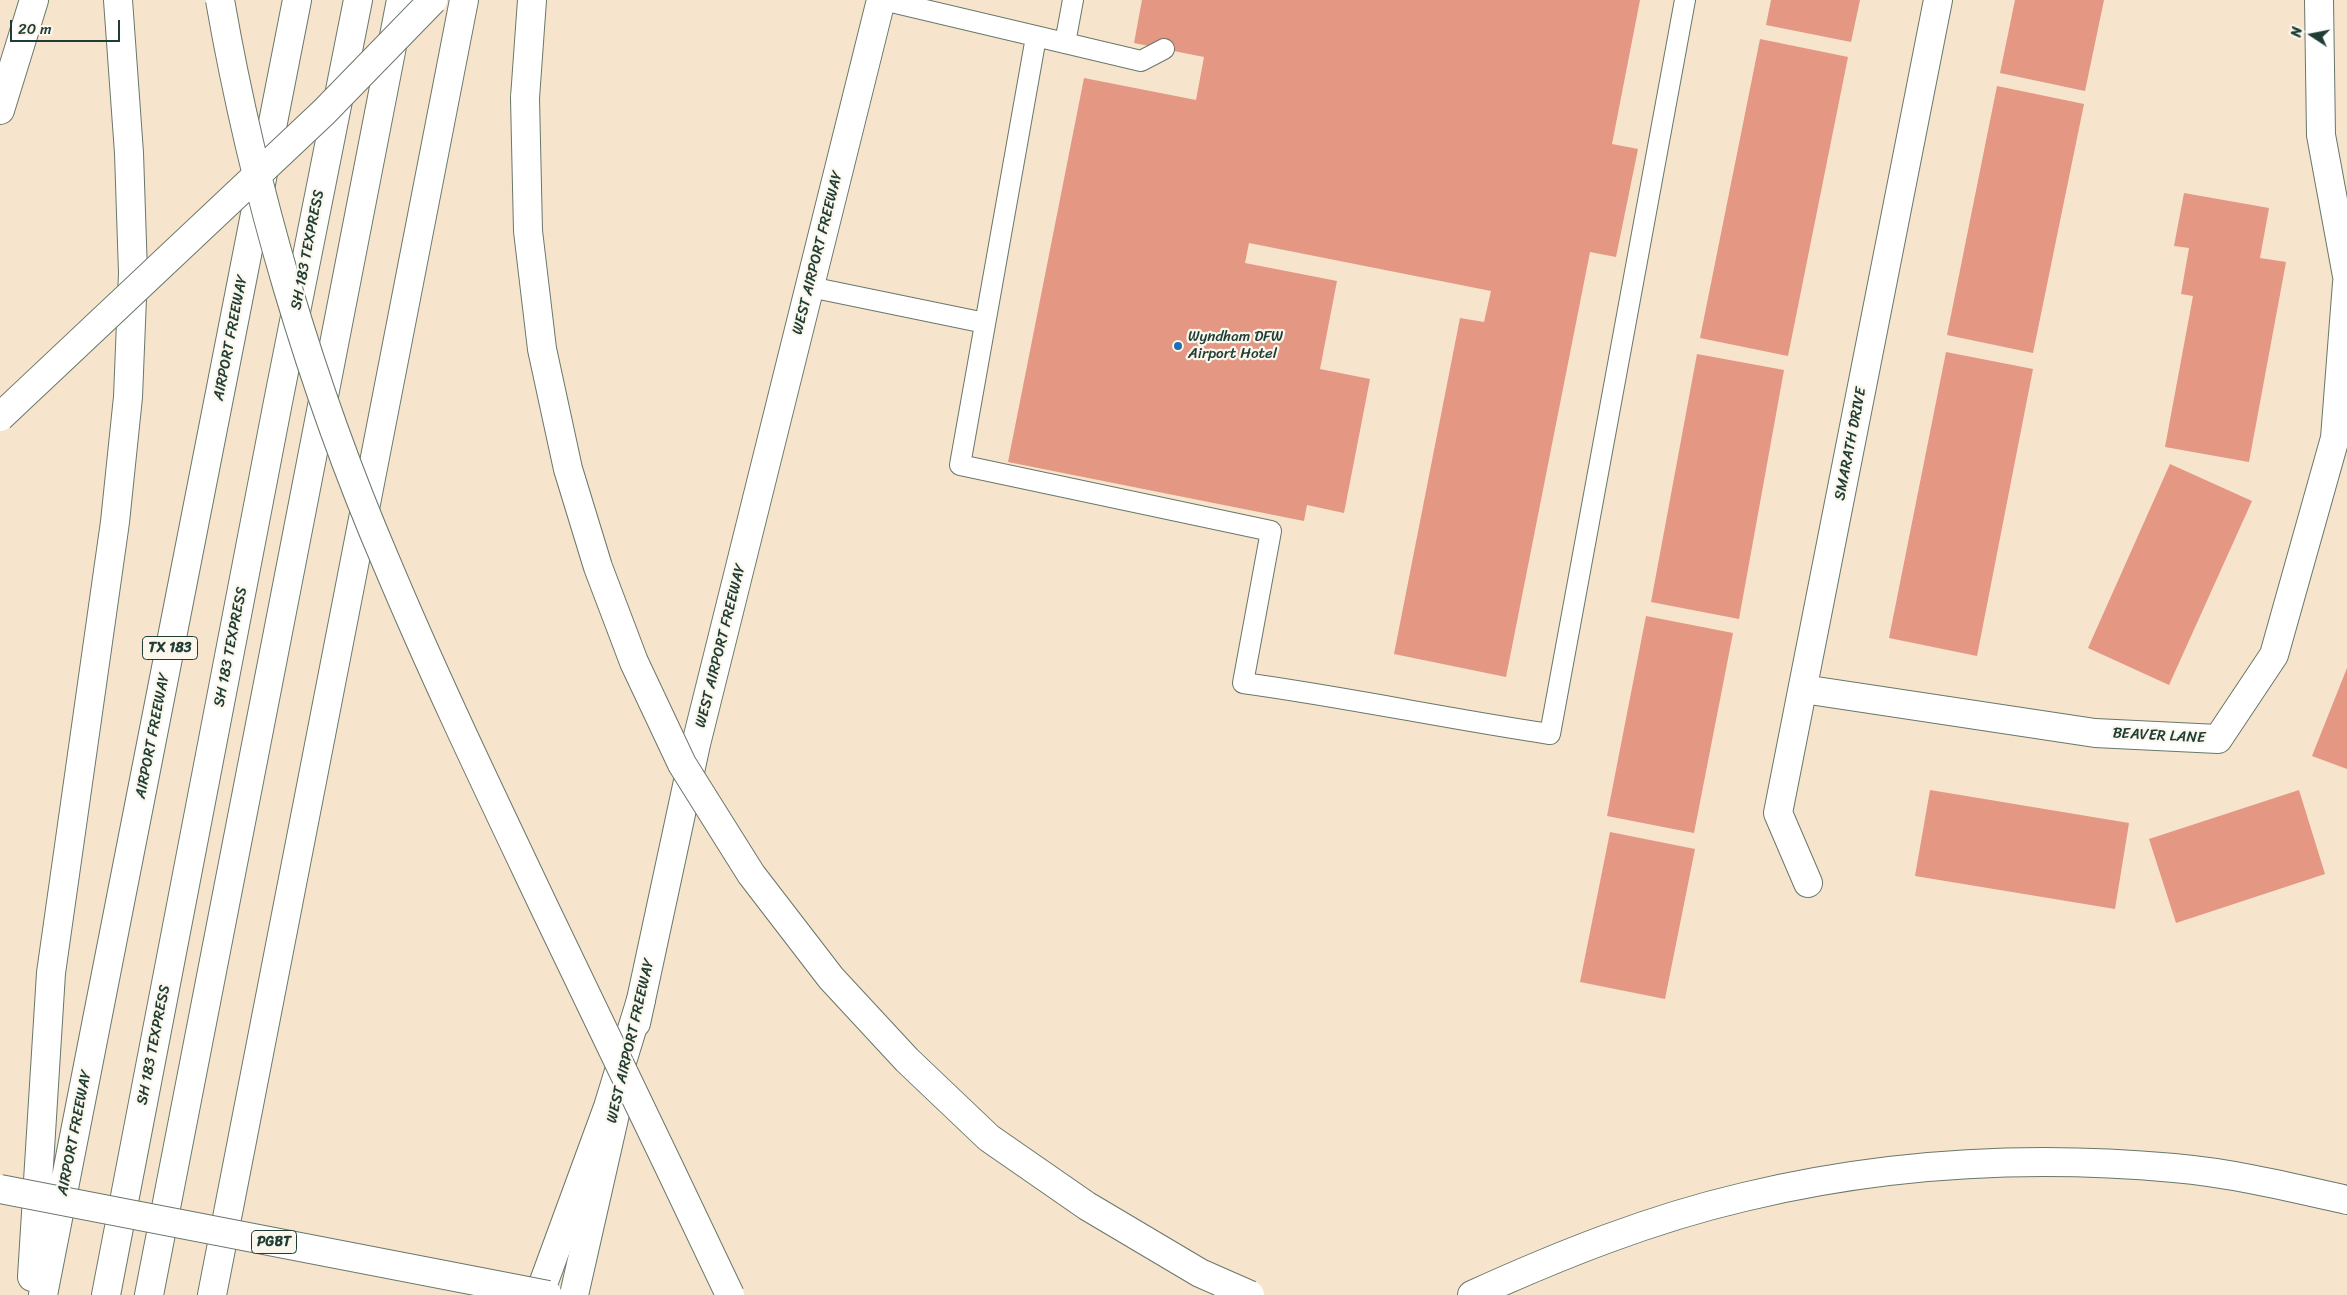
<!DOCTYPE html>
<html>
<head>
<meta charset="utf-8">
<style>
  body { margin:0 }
  #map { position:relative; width:2347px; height:1295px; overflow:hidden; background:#f6e4cc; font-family:Sriracha,sans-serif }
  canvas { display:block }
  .north { position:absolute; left:2287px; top:10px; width:50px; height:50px; -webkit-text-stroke:4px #fbf7ec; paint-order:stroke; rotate:281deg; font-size:14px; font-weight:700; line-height:20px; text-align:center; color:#1f3d34 }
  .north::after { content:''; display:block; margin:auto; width:18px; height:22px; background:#1f3d34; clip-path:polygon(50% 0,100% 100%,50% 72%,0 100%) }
  .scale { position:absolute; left:10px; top:20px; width:110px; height:22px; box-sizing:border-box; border:2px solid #1f3d34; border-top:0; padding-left:6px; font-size:15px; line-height:18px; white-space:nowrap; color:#1f3d34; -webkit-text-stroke:4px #fbf7ec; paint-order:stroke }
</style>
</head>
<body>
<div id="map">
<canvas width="2347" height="1295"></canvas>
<div class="north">N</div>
<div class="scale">20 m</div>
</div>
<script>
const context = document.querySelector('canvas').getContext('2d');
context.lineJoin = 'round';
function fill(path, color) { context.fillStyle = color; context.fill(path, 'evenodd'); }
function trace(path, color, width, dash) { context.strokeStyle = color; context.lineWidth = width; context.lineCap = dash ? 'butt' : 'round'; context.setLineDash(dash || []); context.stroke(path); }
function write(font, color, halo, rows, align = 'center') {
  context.font = font + ' Sriracha,sans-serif'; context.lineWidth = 4.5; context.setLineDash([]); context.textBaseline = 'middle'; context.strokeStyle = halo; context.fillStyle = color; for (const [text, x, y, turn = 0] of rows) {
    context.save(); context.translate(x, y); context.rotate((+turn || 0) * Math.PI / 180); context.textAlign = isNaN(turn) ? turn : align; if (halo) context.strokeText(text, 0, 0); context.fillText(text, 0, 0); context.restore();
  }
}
fill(new Path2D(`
  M1142 0H1640L1612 144 1638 149 1616 257 1590 252 1506 677 1394 654 1460 318 1484 322 1491 291 1249 243 1245 263 1337 281 1320 369 1370 379 1344 513 1307 505 1304 521 1008 462 1084 78 1196 100 1204 57 1134 43Z
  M1771 0H1860L1851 42 1766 25Z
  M2015 0H2104L2085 91 2000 73Z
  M1760 39 1848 57 1788 356 1700 338Z
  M1997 86 2084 104 2033 353 1947 335Z
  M2184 193 2269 208 2260 258 2286 262 2249 462 2165 447 2193 296 2181 294 2189 248 2174 246Z
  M1946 352 2033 369 1977 656 1889 638Z
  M1697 354 1784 370 1739 619 1651 602Z
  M2170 464 2252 501 2169 685 2088 648Z
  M1646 616 1733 633 1694 833 1607 816Z
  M2347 668V769L2312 756Z
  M1930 790 2129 823 2115 909 1915 876Z
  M2299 790 2325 874 2176 923 2149 839Z
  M1610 832 1695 849 1665 999 1580 982Z`), '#e49783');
const lane = new Path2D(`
  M883 0 1065 43 1073 0
  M1036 37 960 465 1271 531 1243 683C1346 697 1448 719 1550 734L1685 0
  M1065 43 1141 61 1164 49
  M810 287 985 323`);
const street = new Path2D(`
  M2319 0 2321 135 2347 276
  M1803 689 2095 733 2218 739 2274 655 2335 438 2347 283
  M1808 883 1778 813 1938 0`);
const secondary = new Path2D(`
  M636 1023 696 744 881 0
  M574 1295 615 1114`);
const highway = new Path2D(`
  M525 98 532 0
  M0 110 34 0
  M32 1277 51 973 115 522 128 397 133 273 129 153 118 0
  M43 1295 297 0
  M106 1295 278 402 358 0
  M149 1295 401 0
  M212 1295 464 0
  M539 1295 608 1107 641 1000
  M1472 1295C1560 1255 1650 1219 1744 1197 1885 1163 2030 1155 2174 1168 2232 1173 2290 1187 2347 1200`);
trace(lane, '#6a7769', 22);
trace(street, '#6a7769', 30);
trace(secondary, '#6a7769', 30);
trace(highway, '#6a7769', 30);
trace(lane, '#fff', 20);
trace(street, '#fff', 28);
trace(secondary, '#fff', 28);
trace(highway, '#fff', 28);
const highwayBridge = new Path2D(`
  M220 0C253 190 311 387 387 564 437 683 493 799 548 915 609 1042 670 1168 730 1295
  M525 98 528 231 542 349 568 469 598 567 634 662 682 764 751 874 831 978 907 1060 989 1138 1087 1206 1200 1273 1250 1295
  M0 417 324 112 433 0
  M0 1189 548 1295`);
trace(highwayBridge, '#6a7769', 30, []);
trace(highwayBridge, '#fff', 28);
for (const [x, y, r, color] of [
  [1178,346,5,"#1f6fb2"]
]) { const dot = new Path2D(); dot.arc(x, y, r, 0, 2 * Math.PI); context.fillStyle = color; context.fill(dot); trace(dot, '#fbf7ec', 2); }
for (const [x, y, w] of [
  [170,648,55],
  [274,1242,45]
]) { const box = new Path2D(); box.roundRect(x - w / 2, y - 11.5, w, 23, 4); context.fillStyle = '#fbf7ec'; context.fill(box); trace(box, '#1f3d34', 1); }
write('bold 14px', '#1f3d34', null, [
  ["TX 183",170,648],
  ["PGBT",274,1242]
]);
write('15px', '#1f3d34', '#fbf7ec', [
  ["SH 183 TEXPRESS",308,250,-79],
  ["WEST AIRPORT FREEWAY",818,253,-76],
  ["AIRPORT FREEWAY",231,338,-79],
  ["SMARATH DRIVE",1851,444,-79],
  ["WEST AIRPORT FREEWAY",721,646,-76],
  ["SH 183 TEXPRESS",231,647,-79],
  ["AIRPORT FREEWAY",153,736,-79],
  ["BEAVER LANE",2159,736,3],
  ["WEST AIRPORT FREEWAY",631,1041,-77],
  ["SH 183 TEXPRESS",154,1045,-79],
  ["AIRPORT FREEWAY",75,1133,-79]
]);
write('15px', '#1f3d34', '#fbf7ec', [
  ["Wyndham DFW",1188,337],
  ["Airport Hotel",1188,354]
], 'left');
</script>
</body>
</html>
